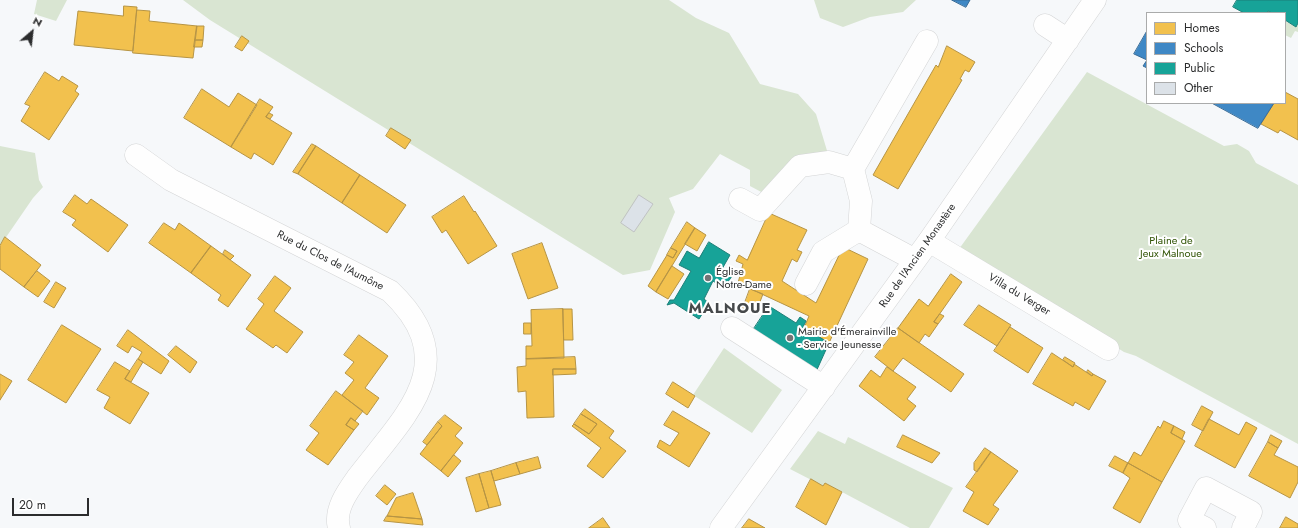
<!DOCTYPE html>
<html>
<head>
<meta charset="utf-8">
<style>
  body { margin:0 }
  #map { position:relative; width:1298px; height:528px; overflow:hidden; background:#f6f8fa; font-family:Jost,sans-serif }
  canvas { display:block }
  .legend { position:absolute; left:1146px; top:12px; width:140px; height:92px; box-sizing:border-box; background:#fff; border:1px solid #aaabab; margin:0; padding:5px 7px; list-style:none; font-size:12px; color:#2b2c2d }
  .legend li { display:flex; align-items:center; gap:8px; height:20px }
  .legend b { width:20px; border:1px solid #aaabab }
  .north { position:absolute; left:12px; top:12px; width:40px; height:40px; -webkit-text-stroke:3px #fff; paint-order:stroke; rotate:28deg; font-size:11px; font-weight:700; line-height:16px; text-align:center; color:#2b2c2d }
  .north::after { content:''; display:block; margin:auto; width:14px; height:18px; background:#2b2c2d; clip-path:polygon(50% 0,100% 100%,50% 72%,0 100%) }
  .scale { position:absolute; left:12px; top:498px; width:77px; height:18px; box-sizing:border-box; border:2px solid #2b2c2d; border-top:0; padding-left:5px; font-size:12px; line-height:14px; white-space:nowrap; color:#2b2c2d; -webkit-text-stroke:3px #fff; paint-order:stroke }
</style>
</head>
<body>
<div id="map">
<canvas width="1298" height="528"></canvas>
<ul class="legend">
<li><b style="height:11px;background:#f2c14e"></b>Homes</li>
<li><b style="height:11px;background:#3f88c5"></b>Schools</li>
<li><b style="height:11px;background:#17a398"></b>Public</li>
<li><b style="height:11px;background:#dce2e8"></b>Other</li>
</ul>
<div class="north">N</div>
<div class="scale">20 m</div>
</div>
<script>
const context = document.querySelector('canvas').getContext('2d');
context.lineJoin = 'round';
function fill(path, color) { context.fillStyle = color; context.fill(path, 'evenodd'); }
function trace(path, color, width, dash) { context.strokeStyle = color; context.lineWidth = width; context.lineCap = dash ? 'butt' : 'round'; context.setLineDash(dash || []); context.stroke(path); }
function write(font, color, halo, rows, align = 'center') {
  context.font = font + ' Jost,sans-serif'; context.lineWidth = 4; context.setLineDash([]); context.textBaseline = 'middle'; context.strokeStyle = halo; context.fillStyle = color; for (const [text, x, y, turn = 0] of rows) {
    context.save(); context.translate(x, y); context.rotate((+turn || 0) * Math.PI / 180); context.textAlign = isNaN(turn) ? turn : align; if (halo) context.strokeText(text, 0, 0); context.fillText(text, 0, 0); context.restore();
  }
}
fill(new Path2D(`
  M37 0H67L56 21 34 14Z
  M183 0H669L696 18 729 33 760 84 798 94 816 114 828 154 780 202 750 186V170L720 154 693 189 669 198 675 212 650 270 623 275 210 20Z
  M814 0H916L903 12 870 17 843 27 820 18Z
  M1285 21 1296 27 1298 23V32L1295 31 1291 38 1285 35Z
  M1087 72 1224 146 1237 144 1249 151 1256 163 1298 185V444L1136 356 1124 352 959 249Z
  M0 146 35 153 39 180 43 187 33 198 0 246Z
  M724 348 782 390 752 433 693 395Z
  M818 431 845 444 848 437 953 488 929 528H910L825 483 823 486 790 469Z`), '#d9e5d2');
const homes = new Path2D(`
  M124 6 137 7 133 51 74 45 78 11 123 16Z
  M137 10 150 11 149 21 197 26 193 58 133 53Z
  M197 26H204L203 40H195Z
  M242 36 249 41 242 51 235 47Z
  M195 40H203L202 47H194Z
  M947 46 975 62 969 72 965 70 960 79 962 80 898 189 873 175 936 65 938 67Z
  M45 72 59 81 62 76 78 86 75 91 79 94 49 140 21 121 30 106 25 104Z
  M202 89 229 107 238 93 257 105 231 147 184 118Z
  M1285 92 1298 99V140L1280 130 1278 133 1261 124 1274 103H1285Z
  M260 99 273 107 266 117 292 133 273 165 254 153 251 159 231 147Z
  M269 113 273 115 270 119 266 117Z
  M391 128 411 140 405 149 386 136Z
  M312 144 316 146 298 174 293 172Z
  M316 146 360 175 342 203 298 174Z
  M360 175 406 205 387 233 342 203Z
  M75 195 87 204 91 199 128 225 108 252 72 225 76 220 63 212Z
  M464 196 474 212 475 211 497 246 468 264 446 230 442 233 432 217Z
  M769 213 807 230 797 250 802 252 797 262 792 259 782 281 816 303 843 247 868 259 829 343 804 328 809 316 738 283 743 264 736 261 739 255 747 260Z
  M687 222 695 228 656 292 648 286 667 255 673 258 677 251 671 248Z
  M164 223 175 230 179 223 211 246 191 273 149 243Z
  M695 228 706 235 697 251 685 244Z
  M5 237 41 265 24 287 0 269V246Z
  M542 243 558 288 528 299 512 254Z
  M211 246 251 275 228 307 218 300 221 295 191 273Z
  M671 248 677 251 673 258 667 255Z
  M225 250 234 256 230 260 223 254Z
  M672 266 684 274 668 299 656 292Z
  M37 271 50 281 38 297 24 287Z
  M951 274 962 282 934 322 938 324 929 337 925 334 919 343 898 328 919 299 928 306Z
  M275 276 291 288 274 311 303 332 287 353 276 345 273 348 246 329 264 304 258 299Z
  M56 282 66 288 54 308 44 302Z
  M750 289 763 294 756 312 743 308Z
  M979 305 1011 325 997 346 964 325Z
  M563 309H572L573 340H564Z
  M563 309 564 358 526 359V346H532L531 310Z
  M940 314 944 316 938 324 934 322Z
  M524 323H531V334H524Z
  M62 325 101 349 66 403 28 380Z
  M1010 327 1043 348 1028 373 994 351Z
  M898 328 964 374 951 392 903 358 893 371 875 357Z
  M128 330 169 361 161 374 138 359 142 352 132 346 128 353 117 346Z
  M359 335 388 356 365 388 379 398 367 415 342 395 354 380 345 373 354 362 344 355Z
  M176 346 197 362 190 373 168 355Z
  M1052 353 1073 367 1074 364 1092 376 1093 374 1106 381 1089 410 1075 402 1073 406 1033 384Z
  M575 357 576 369H553L554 417 527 418 526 391 518 392 517 367 526 366V359Z
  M1065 357 1075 363 1073 367 1063 360Z
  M138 359 143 362 131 382 125 379Z
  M115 362 130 371 125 379 149 393 130 424 104 408 110 397 97 390Z
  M887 367 916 387 907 399 916 406 904 421 859 386 871 370 880 377Z
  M553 369H576V374L553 375Z
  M1088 370 1093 374 1092 376 1087 372Z
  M0 374 12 381 0 400Z
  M673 382 695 396 688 408 666 394Z
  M336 391 363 411 355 421 351 418 346 425 354 430 328 465 306 450 319 433 310 426Z
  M1202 406 1213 412 1203 431 1192 425Z
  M585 409 614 431 609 438 626 451 603 478 587 466 601 448 572 426 574 424 589 434 597 424 581 414Z
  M673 411 710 433 689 467 657 447 660 440 670 446 679 433 664 425Z
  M581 414 597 424 589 434 574 424Z
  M445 415 462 428 455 436 463 443 441 471 420 454 442 426 438 422Z
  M351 418 359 424 354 430 346 425Z
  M1209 419 1239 435 1246 422 1257 428 1235 468 1195 446Z
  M1164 421 1174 426 1171 433 1185 441 1162 482 1128 463 1134 452 1141 456 1158 426 1160 428Z
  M438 422 442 426 427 445 423 442Z
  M1174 426 1185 432 1182 439 1171 433Z
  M903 435 940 453 932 463 897 447Z
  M1271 435 1282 441 1278 448 1268 442Z
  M1268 442 1278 448 1274 455 1298 467V482L1290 498 1249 476Z
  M985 448 991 452 977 472 974 470V463Z
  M991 452 1018 471 993 505 999 509 988 525 963 511 974 492 966 487Z
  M454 455 461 461 448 477 441 471Z
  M1115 456 1128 463 1123 473 1109 466Z
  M538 457 541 468 520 474 516 463Z
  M516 463 520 474 494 481 491 471Z
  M1128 463 1162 482 1140 523 1113 508 1130 478 1123 473Z
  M491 471 501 505 489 508 479 474Z
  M479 474 489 508 476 512 466 478Z
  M811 479 823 486 825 483 842 492 826 525 796 507Z
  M385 485 396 494 387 505 376 496Z
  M413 493 422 519 387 516 396 498Z
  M387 516 422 519 423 525 384 521Z
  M1286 517 1298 524V528H1280Z
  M603 518 610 528H589Z
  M749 519 765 528H742Z`);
fill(homes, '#f2c14e');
trace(homes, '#b69444', 1);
const schools = new Path2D(`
  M952 0H970L966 7Z
  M1147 31V68L1143 66 1147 60 1134 54Z
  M1212 103H1274L1258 128Z`);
fill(schools, '#3f88c5');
trace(schools, '#396c97', 1);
const public = new Path2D(`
  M1237 0H1298V23L1296 27 1285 20V13H1272L1268 11 1267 13H1244L1233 7Z
  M709 242 730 255 722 269 732 276 724 288 713 281 704 299 709 303 699 319 674 303 667 305 670 300H674L691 271 679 265 687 251 699 258Z
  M769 306 796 323 800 317 806 321 803 327 829 343 815 374 751 333Z`);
fill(public, '#17a398');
trace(public, '#1d7f78', 1);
const building = new Path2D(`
  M639 195 653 204 634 232 621 223Z`);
fill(building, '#dce2e8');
trace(building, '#c0c2c3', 1);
const minor = new Path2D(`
  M1045 25 1068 40
  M136 155 171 180 390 291C466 363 405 415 357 478 347 492 334 510 339 528
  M853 169 927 41
  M740 199 760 210 800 166 829 162 853 169 861 201 859 230 823 252 806 284
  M859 230 915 260
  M929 241 1108 349
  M732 328 824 387
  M721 528 929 241 1095 0
  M1205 528 1189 520 1206 488 1251 512 1243 528`);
trace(minor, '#d3d4d5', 23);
trace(minor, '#fefefe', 22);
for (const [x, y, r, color] of [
  [708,278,4,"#727375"],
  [790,338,4,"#727375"]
]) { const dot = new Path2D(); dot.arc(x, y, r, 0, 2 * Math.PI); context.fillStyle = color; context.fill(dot); trace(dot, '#fff', 1.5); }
write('11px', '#315405', '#fff', [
  ["Plaine de",1171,241],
  ["Jeux Malnoue",1171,254]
]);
write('11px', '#2b2c2d', '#fff', [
  ["Rue de l'Ancien Monastère",918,256,-55],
  ["Rue du Clos de l'Aumône",330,261,27],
  ["Villa du Verger",1019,295,31]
]);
write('11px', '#2b2c2d', '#fff', [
  ["Église",716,272],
  ["Notre-Dame",716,285],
  ["Mairie d'Émerainville",798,332],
  ["- Service Jeunesse",798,345]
], 'left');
context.letterSpacing = '1px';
write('bold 15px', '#46494b', '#fff', [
  ["MALNOUE",730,309]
]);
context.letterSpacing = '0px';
</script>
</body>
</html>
